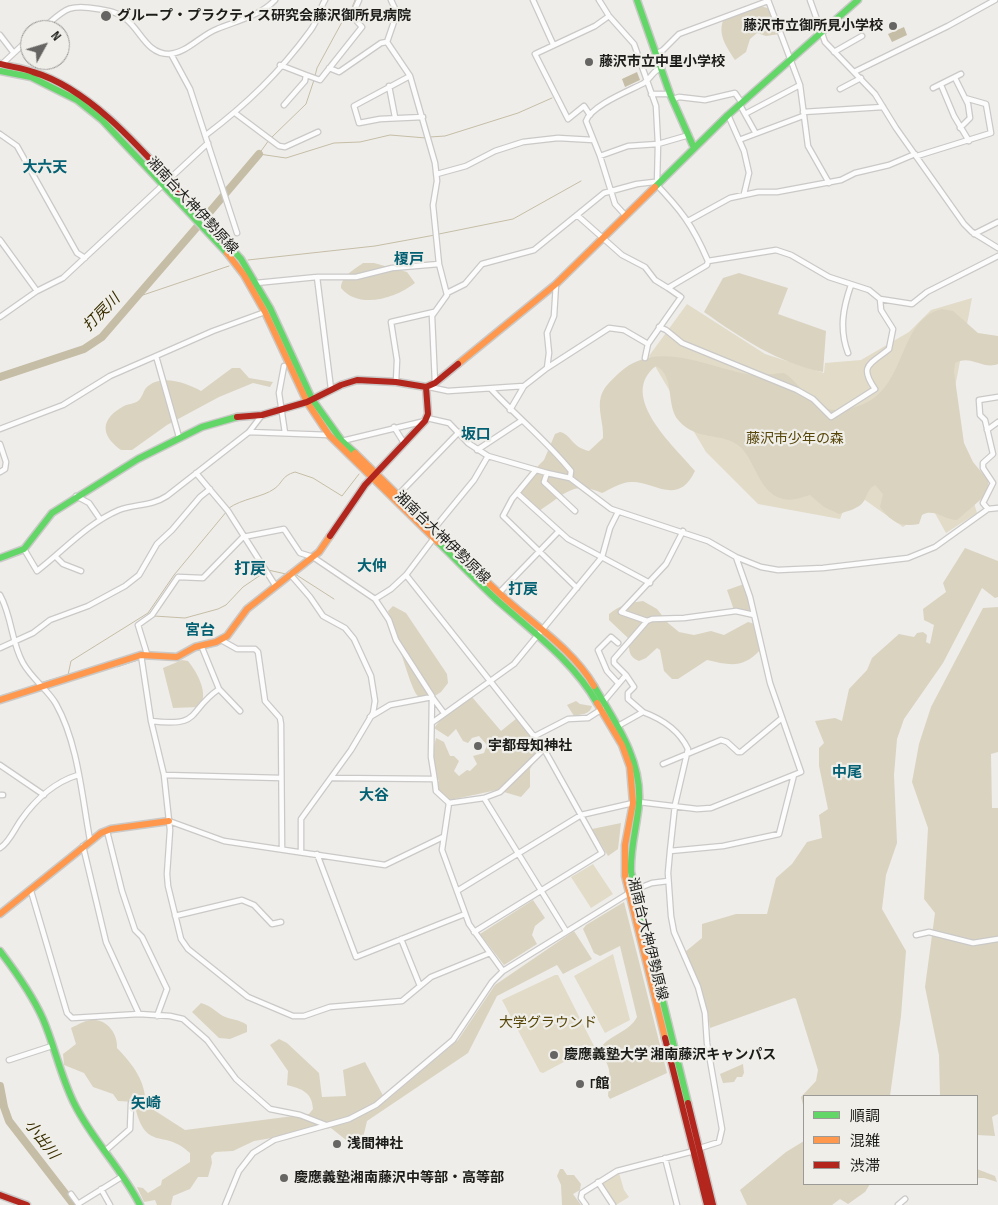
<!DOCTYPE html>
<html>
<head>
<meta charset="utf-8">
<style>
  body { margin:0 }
  #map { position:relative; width:998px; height:1205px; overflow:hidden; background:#eeedea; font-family:"Sofia Sans Condensed","Noto Sans JP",sans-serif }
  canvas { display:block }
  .legend { position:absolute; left:803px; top:1095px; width:175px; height:90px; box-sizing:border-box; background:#efeee9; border:1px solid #9b9a96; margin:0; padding:6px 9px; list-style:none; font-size:15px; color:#1c1c1a }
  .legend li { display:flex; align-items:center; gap:10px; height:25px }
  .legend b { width:25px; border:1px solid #9b9a96 }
  .north { position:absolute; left:20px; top:20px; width:50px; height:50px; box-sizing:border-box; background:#efeee9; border:1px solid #9b9a96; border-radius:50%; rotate:51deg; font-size:14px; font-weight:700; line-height:20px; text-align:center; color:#1c1c1a }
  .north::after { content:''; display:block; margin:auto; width:18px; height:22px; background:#666563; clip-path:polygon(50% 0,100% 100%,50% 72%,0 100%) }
</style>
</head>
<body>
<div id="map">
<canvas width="998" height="1205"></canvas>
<ul class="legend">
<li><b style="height:6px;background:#63d668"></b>順調</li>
<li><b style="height:6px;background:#ff974d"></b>混雑</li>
<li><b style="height:6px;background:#b3261e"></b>渋滞</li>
</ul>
<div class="north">N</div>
</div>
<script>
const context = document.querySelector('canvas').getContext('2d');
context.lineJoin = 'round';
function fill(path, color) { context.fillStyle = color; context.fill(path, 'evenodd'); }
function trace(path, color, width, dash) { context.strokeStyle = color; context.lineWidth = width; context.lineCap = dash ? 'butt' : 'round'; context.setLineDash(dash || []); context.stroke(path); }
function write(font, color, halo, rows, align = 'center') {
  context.font = font + ' "Sofia Sans Condensed","Noto Sans JP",sans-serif'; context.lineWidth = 4.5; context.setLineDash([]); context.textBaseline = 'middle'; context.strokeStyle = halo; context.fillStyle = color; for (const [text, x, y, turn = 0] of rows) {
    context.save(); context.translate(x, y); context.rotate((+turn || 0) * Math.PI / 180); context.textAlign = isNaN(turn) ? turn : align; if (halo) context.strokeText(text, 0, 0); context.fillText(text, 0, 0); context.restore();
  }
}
fill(new Path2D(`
  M972 298 949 419 977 513 946 533 931 506 903 527 851 490 840 519 758 504 706 452 649 356 687 304 765 354 824 373 825 363 861 360 909 332 931 310Z
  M593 864 613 894 591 908 571 877Z
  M613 954 630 1020 605 1033 574 976Z
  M555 975H558L594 1046 543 1073 540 1072 502 1000Z
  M619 1173 624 1190 629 1197 616 1205 602 1183Z`), '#e1dbc8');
fill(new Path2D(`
  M758 6C775 8 782 17 780 34L766 36 757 33 750 39 746 52 735 60C726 46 716 33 725 16Z
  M363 263H374L407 272 415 283C396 298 359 310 341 288 341 276 355 269 363 263Z
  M739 273 788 288 778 314 826 331 823 372C778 363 741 338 704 312L723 278Z
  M942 309 953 311 978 333 998 336V364C983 370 970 354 955 363L954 372 964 443 973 462 988 480 989 489 986 495 957 520C944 520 934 508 922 515L919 524C901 528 890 521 880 507L883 494 875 485C867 490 868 494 864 501 859 509 847 511 839 514L824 507 810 495C800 498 790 502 780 498 758 491 755 458 738 445 719 432 697 441 679 421 665 406 676 376 656 366 617 396 674 446 695 471 678 507 654 481 631 482 621 482 611 489 602 493 573 480 564 495 539 511L518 492V486L544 460 555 434 560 432C571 434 571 447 589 451L603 438C604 424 597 409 601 396 604 386 612 380 619 373 656 339 705 366 746 374 758 376 772 374 784 373 799 382 807 401 824 408 832 411 843 410 851 408 910 396 894 320 942 309Z
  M232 368H240L249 378 273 382 270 387 253 383 219 397 167 425 132 450H121C100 435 100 419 124 406 128 404 134 404 138 401 142 398 143 392 146 388 160 373 187 383 201 391Z
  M965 548 998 561V597L995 598 982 588 943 663 904 719 897 739 894 775 897 843 886 875 882 909 906 951 901 1016 890 1096H804V1109L801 1097 816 1081 818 1070 796 999 794 998 710 1028C707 1000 697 977 685 952L702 938V924L736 914H767L776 878 792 864 807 842 822 838 819 815 828 809 819 766V748L824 743 815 721 835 718 842 721 849 689 867 670 872 658 899 634 914 637 917 633 923 632 927 635 926 642 930 644 934 625 924 620 923 609 946 592 943 583Z
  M744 584 752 612 750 613 734 610 727 590Z
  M643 601 657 609 668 623 679 632 694 635 711 631 724 635 748 622 755 624 760 650C743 669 729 665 707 660L678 679H672L664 671 660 650 657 648 646 658 639 661C627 656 630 649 628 638L609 620V614C620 605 629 603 643 601Z
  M393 606 406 613 447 674 448 683 441 692 430 699C426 698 421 698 418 696 411 691 393 624 388 611Z
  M998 607V752L991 754 992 808H998V1114L992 1117 995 1136 977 1135V1096H940L939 1055 925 987 935 913 924 899 928 828 912 782 919 744 931 707 983 608Z
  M182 660 188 661C197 672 209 693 200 707L173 708 163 668Z
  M472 697 501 731 517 718 542 749 530 769V787L521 797 497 790 450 800 437 788V783L439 781 435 774 433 751 436 738 444 742 450 756H454L459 761 454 771 459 776 467 770 470 771 477 764 473 756 484 753 487 745 479 736 472 738 468 743 463 741 456 729 448 737 434 728 441 719Z
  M576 701 580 704 592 706C590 715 581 714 574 716L567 705Z
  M621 823 618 849 608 856 592 829Z
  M533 900 545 918 535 926 532 935 537 944 504 965 480 934Z
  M624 902 667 1073 610 1099 608 1096C610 1077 613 1066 598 1052 606 1035 628 1034 637 1017L620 946 600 956 594 953 583 929 586 925Z
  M574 931 592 959 563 974 557 965 497 996 468 1053 367 1121 363 1138 351 1144 331 1128 254 1141 233 1151 215 1152 211 1156 212 1163 208 1177H198L190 1189 173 1196 171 1205H157L155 1200 144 1202 137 1187 143 1188 148 1193 161 1185 162 1180 190 1162V1153C163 1127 145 1155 134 1102L118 1101 113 1094 93 1087 84 1073 64 1065 63 1054 76 1044 71 1028C77 1025 84 1021 90 1020 107 1018 118 1034 117 1048 134 1066 145 1080 146 1105L185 1130 309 1114 313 1109C312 1092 302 1089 287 1085L288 1071 270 1045 279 1039 287 1043 319 1073 322 1097 346 1096 343 1070 365 1062 386 1101 458 1040 495 985Z
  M201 1003C211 1006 215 1011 223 1016 231 1020 239 1019 247 1025V1032L230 1039 219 1038 192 1012Z
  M743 1064 744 1073 742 1077H737L734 1082 723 1083 720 1074Z
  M804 1141V1184H870L865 1192 848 1204 840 1199 832 1205H747L740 1190 786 1152Z
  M560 1169H563L567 1175H574L581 1184 580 1190 573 1194 581 1205H562L561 1185 557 1176Z
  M977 1169 995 1176 997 1182 984 1178H977Z`), '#dad3c0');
fill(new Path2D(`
  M904 27 907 35 892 42 888 34Z
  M637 72 640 80 625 87 622 79Z`), '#c5bda5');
trace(new Path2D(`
  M315 76 317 68 342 22 349 15 355 0
  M430 137 445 136 518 113 552 98
  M271 138 306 104 314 80
  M269 140 259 154 286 158 334 143 360 142 390 135 426 138
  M439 234 513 219 581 181
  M248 260 375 246 435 235
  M140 296 229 266
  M229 508C241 499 263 497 274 489 283 483 281 476 295 472L313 478 342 496 359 474
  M268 570 286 574
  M295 574 334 599
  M154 616 185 618 218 609 226 605 243 587 265 572
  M116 666 117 667 138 660
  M88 669 96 666
  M68 675 71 661 148 613 174 575 227 511
  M40 683 77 672
  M0 696 36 685`), '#c5bda5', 1);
trace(new Path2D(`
  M208 214 259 154
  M0 377 84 349 102 337 197 227
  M0 1086 4 1107 9 1121 74 1205`), '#c5bda5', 8);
const street = new Path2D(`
  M391 0 397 13 387 42 410 76 435 163 437 181 433 205 439 264 447 295 432 316 435 383
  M533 0 553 44
  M599 0 609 16 634 44 656 106 658 144 657 184
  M768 0 800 85 808 146 829 183
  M810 0 825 42 875 94 896 128 964 224 972 232 998 248
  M41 30C64 11 66 3 98 9 108 11 118 12 126 19 141 31 147 54 169 54 187 53 201 35 217 29 236 21 260 16 275 0
  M0 35 13 52
  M834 52 862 36
  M171 54 190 89 237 233
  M656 54 663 50 679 34 768 1
  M1 65 30 38
  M280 65 306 75 305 81 284 105
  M329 68 339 72 381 43 387 42
  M854 72 948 26 995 0
  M306 75 320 80 362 27 352 16 359 0
  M410 76 354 106 359 123 380 119 423 117
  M955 78 968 104 970 118 960 128
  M941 85 954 116 969 141
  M389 86 395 117
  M933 88 961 74
  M840 89 861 78
  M651 94H670
  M673 99 679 97 705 100 735 93 742 103
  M740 105 755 132
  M803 112 883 107
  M235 113 279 146 285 147 318 132
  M745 114 800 85
  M590 115 584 106 568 119 535 54 595 26 609 16
  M728 115 744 151 749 173 744 194
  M0 134 17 146 77 253 85 258
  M206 135C247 104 279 73 310 31 318 21 319 10 325 0
  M739 140 803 116
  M600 156 628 146 658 144 689 135
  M917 156 991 133 986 104 965 98
  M437 174 466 166 495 151 523 142 558 138 593 140
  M625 215 615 204 600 156 586 121C592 105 629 91 644 83 652 78 652 71 661 68
  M578 216 622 255 645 267 655 280 668 288
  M688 221 730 198 758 192H777L841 180 855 173 889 165 915 154
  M974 234 998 222
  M0 240 37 291
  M708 261 776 250 791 255 829 277 869 290 880 299 912 304 927 292 998 256
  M317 277 331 389
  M256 283 317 277H356L392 268 439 264
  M447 293 465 284 482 264 534 250 604 193 637 184 654 182C681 210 692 224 708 261
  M0 317 37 291 63 278 208 143
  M659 327 666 330 682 343 797 390 813 399 831 417 875 389C858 365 871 364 889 349L893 329 881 310 880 299
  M848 353C839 329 843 308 851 285
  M156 356 179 437
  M645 358 648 344 681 297 668 288 707 265 708 261
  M284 366 279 393 285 433
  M547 368 549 353 547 333 554 316 556 284
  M396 382 397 360 391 322 434 312
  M429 387 448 391 524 386 547 368 609 328 624 330 648 344
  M491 389C517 417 547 441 571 471L570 478
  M510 410 524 386
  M427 418 449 423 468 443 488 456 547 473 570 478 611 509 708 541 736 557 761 567 778 570 823 568 908 558 935 547 988 509 998 508
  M394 427 404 443
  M0 429 63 405 110 376 156 356 213 331 265 312
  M987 430 998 422
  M249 432 329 435
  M342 441 425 421
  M0 444 6 462 5 469 0 472
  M477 450 521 421
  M536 470 512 499 503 516 577 588
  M196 473 228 511 275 585
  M547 473 544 482 575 511
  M517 493 568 539 650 583
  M398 495 459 432
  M76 496 89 503 100 519
  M988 509 983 503 993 483 983 468V463L993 454 985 420 980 415 979 400 998 397
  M433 530 474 480 488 456
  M434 538 406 575 544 749 602 853 474 932
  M24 549 37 571C63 551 88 523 119 510 135 504 152 506 167 496L249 432 262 415
  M56 557 63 564 81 571
  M290 574 310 597 323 616 345 628 354 639 371 676 375 701 373 713 351 750 301 819V851
  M499 593 558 532
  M0 595C12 616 11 642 23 663 32 679 49 691 56 704 78 743 82 797 90 840
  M375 599 391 589 406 575
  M647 621 621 612 666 564 683 531
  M221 640 237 649H255L258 652 265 701 280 718 281 724 282 848
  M0 648 33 633 50 620 88 606 125 586 139 575 157 544 172 530 200 497 210 489
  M147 654 138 625 152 615 178 577 203 578 243 537 284 529 300 553 313 557 375 599 389 620 396 640 432 696 431 757 435 782 436 791 449 803 442 850 469 924 503 971
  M141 655 151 721 164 775 170 830 167 874 168 886 181 939 188 949 248 997 293 1016H304L330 1007 402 1001 431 977 490 953
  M626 675 634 687 628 693V699L643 712
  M618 683 607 671 598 650 611 637 618 643
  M219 689 240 711
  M432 697 444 713
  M604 701 626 675 614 663V659L647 621 652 619 684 618 736 611 754 615
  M370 717 390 705 432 697
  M151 721C203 727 186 712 219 689L201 645
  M433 722 514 664 602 557 610 528 618 512
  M618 726 643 712C662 719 679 730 688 749L675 805 670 851 668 873 671 916 674 932 698 987 705 1013 707 1043 722 1129 719 1142 700 1148
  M535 736 568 719 588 718 602 709
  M663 764 721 740 727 742 738 752H741L782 718
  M0 765 44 795
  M164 775 281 778
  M332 778 434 779
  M0 795H3
  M484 798 566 931
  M639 802 697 809 711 808 801 772 770 683 750 597 736 557
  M449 803 484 798 500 792 544 749
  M169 821 224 841 385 865 443 837
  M107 831 122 891 135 930 142 937 167 989 157 1016
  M83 846 106 942 139 1014
  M0 848C9 843 15 828 21 820 35 800 55 782 78 775
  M670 851 723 846 779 834 794 775
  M317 854 356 957 465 914
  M31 891 67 1013 72 1018 139 1014 170 1016 183 1019 207 1040 236 1079 270 1109 300 1115 326 1125
  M457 891 581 815 633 803
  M175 916 242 900 254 905 272 924 281 922
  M916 935 929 932 973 943 998 939
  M401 939 420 986
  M9 1060 52 1046
  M105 1151 130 1129 131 1103
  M665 1158 677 1205
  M598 1182 613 1205
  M101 1189 110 1205
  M71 1194 79 1205
  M78 1204 123 1176
  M225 1205 239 1171 253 1153 274 1140 349 1119 376 1105 453 1040 492 982 503 971 634 890 652 883 668 881
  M586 1205 581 1198 582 1193 617 1171 694 1151
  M898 1205 905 1199`);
const fast = new Path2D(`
  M637 0 670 94 694 148
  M0 71 31 77 77 100 102 120 227 253
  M655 187 728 115 858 0
  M190 203 241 259 270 308 312 399 342 441 355 453
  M438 542C458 561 477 582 498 601 533 632 574 662 597 703
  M0 558 24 549 52 513 138 459 202 427 237 417
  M594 686C615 722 642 759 639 803 637 827 630 848 631 872L688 1103
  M0 951C16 972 32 994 43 1019 55 1047 61 1078 75 1105 93 1141 122 1169 140 1205`);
const slow = new Path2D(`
  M227 253 244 275 265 312 307 402 329 435 438 542
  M458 364 556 284 655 187
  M355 453C403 500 450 548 499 593 531 623 572 648 594 686
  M0 700 141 655 177 657 195 647 216 642 227 636 247 609 319 552 330 536
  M597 703 622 745 630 767 633 803 625 845V876L665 1038
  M0 914 101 833 111 829 169 821`);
const jam = new Path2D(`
  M0 64C11 67 23 68 33 72 94 90 148 157 190 203
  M237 417 262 415 307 402 341 385 357 380 396 382 426 387 435 383 458 364
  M330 536 365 485 425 421 428 414 426 387
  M665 1038 707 1205
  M688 1103 713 1205
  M0 1195 27 1205`);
trace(street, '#cac9c7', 7);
trace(fast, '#cac9c7', 9);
trace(slow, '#cac9c7', 9);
trace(jam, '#cac9c7', 9);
trace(street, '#fcfcfc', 4.5);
trace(fast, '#63d668', 6);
trace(slow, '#ff974d', 6);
trace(jam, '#b3261e', 6);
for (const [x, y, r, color] of [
  [106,16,6,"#666563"],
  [893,26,5,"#666563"],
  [589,62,5,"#666563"],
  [478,746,5,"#666563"],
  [554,1055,5,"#666563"],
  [580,1084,5,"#666563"],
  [337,1144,5,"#666563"],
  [284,1178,5,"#666563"]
]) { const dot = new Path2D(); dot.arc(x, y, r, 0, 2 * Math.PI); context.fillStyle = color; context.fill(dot); trace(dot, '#efeee9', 2); }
write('bold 14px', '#1c1c1a', '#efeee9', [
  ["グループ・プラクティス研究会藤沢御所見病院",117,16],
  ["藤沢市立御所見小学校",883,26,"right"],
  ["藤沢市立中里小学校",599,62],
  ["宇都母知神社",488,746],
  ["慶應義塾大学 湘南藤沢キャンパス",564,1055],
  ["Γ館",590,1084],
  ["浅間神社",347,1144],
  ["慶應義塾湘南藤沢中等部・高等部",294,1178]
], 'left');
write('14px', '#1c1c1a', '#efeee9', [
  ["湘南台大神伊勢原線",192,206,47],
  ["湘南台大神伊勢原線",442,538,44],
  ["湘南台大神伊勢原線",647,939,76]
]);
write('14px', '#574609', '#efeee9', [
  ["藤沢市少年の森",795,439],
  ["大学グラウンド",548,1023]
]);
write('bold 15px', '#046073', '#efeee9', [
  ["大六天",45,168],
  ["榎戸",409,260],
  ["坂口",476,435],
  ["大仲",372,567],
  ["打戻",523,590],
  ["宮台",200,631],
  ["中尾",847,773],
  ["大谷",374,796],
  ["矢崎",146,1104]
]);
write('italic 15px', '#3a2e01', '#efeee9', [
  ["打戻川",102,313,-46],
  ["小出川",41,1140,52]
]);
write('bold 16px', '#046073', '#efeee9', [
  ["打戻",250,570]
]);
</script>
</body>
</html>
